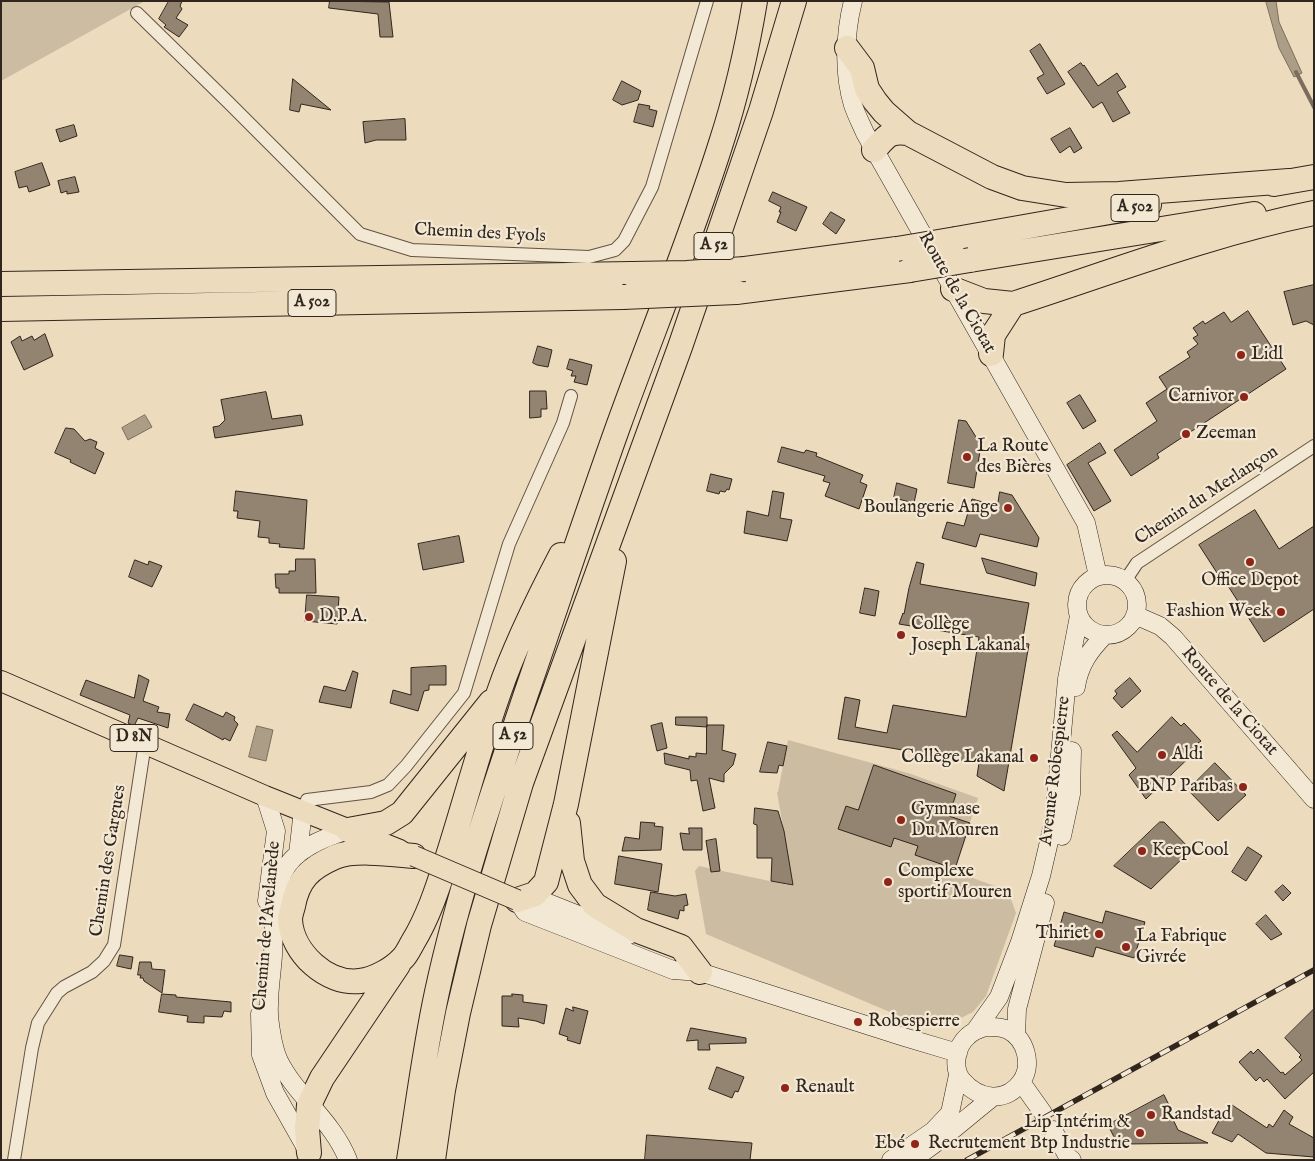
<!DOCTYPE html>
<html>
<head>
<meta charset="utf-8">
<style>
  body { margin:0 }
  #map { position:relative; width:1315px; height:1161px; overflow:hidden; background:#ecdbbd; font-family:"IM FELL English",serif }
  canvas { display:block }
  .frame { position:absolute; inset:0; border:2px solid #31261d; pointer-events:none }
</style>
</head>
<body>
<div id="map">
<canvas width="1315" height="1161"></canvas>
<div class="frame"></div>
</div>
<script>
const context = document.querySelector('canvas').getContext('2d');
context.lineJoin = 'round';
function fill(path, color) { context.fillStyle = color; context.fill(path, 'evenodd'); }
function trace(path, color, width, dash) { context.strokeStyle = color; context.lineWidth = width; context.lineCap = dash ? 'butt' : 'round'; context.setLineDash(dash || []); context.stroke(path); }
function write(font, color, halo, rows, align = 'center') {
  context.font = font + ' "IM FELL English",serif'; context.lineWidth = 4.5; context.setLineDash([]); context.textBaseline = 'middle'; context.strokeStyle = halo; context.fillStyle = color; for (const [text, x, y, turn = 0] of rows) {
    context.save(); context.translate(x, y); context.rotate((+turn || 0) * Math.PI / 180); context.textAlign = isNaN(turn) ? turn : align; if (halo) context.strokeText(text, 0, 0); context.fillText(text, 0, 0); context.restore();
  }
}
fill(new Path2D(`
  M1 1H145L1 81Z
  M788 740 908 773 978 798 954 871 1008 891 1016 913 986 996 973 1012 955 1021 935 1023 911 1021 706 934 695 871 699 866 793 886 777 792H778Z`), '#ccbca2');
const water = new Path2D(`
  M1266 1H1276L1279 22 1302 73 1294 77 1279 48Z
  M145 415 152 427 128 440 122 428Z
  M257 726 273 730 266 761 249 757Z`);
fill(water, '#ac9d87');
trace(water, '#7b6d5d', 1);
trace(new Path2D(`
  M1296 72 1314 107`), '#7b6d5d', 4);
const building = new Path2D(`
  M169 1H182L180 6 182 9 176 18 188 25 179 37 164 27 166 25 159 19Z
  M330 1 389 2 393 37H380L378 14 329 8Z
  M1040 44 1065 84 1047 94 1037 78 1044 74 1030 51Z
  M1081 63 1083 66 1084 65 1098 86 1117 73 1126 87 1117 92 1130 113 1113 122 1102 102 1093 108 1068 72Z
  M293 79 331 110 301 104 299 112 290 110Z
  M622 81 641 91 638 100 622 105 613 100Z
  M639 104 650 106 649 109 657 111 653 127 634 122Z
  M405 119 406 140H376L365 143 363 122Z
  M74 125 77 136 60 142 56 130Z
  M1070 128 1082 148 1074 153 1070 146 1060 153 1051 139Z
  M42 163 50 185 29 192 27 186 19 188 15 172Z
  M75 177 79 192 67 194V191L61 193 58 181Z
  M773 192 807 207 796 231 777 222 781 212H779L781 207 769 201Z
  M831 212 845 220 836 234 823 224Z
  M1314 285V325L1306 321 1293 325 1284 292Z
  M1248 311 1286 369 1157 454 1159 458 1131 476 1114 450 1157 421 1146 403 1167 389 1159 377 1190 357 1187 352 1198 344 1193 338 1198 335 1193 328 1203 321 1205 324 1224 312 1231 322Z
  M45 334 53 356 24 370 11 342 20 336 22 341 32 336 34 340Z
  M538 346 552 350 548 367 537 365 533 363Z
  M570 359 592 365 587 385 574 382 576 376H571L573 371 567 369Z
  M530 391H546L547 409H541V417L530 418Z
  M266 392 272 419 301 415 303 425 215 438 213 427 219 426 225 420 221 400Z
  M1080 395 1096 421 1083 429 1067 403Z
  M959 420 966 421 981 445 974 488 948 483Z
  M66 428 74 429 85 441 90 439 97 442 95 448 104 453 95 474 70 462 71 460 55 453Z
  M1100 443 1106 453 1088 463 1111 501 1094 511 1067 465Z
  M782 447 804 453 806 450 817 453 816 456 863 475 860 482 867 485 859 509 825 496 830 483 823 481 825 476 778 462Z
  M711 474 732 479 729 490 727 489 725 492 720 491 719 494 707 491Z
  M897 483 917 489 914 503 894 498Z
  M236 491 307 500 304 549 279 547 280 544 269 543V538L258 537 260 521 237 518 238 511H234Z
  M773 491 784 493 780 518 792 520 787 541 744 533 747 511 768 516Z
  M1000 492 1012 495 1039 538 1037 547 980 534 976 547 942 538 947 522 964 526 972 499 997 506Z
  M1255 510 1279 549 1314 526V609L1264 642 1221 575 1219 576 1199 545Z
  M459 536 464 562 423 570 418 544Z
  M982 558 1037 573 1035 586 987 573Z
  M296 559H315L316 593H279V588H276L275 574H289V571H295Z
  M135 560 148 565 149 561 162 566 152 587 129 577Z
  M917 562 924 564 920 584 1029 603 1022 643 1029 644 1004 791 977 776 979 763 838 739 845 697 860 700 855 727 887 733 893 705 966 717 979 637 899 624 903 613 904 614 909 588Z
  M865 588 879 591 875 616 860 613Z
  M307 595 339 597 337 624 305 621Z
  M446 666V685H429V690L424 691 418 711 390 703 393 690 411 695V668Z
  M353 671 358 673 351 708 319 702 324 686 345 691Z
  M139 675 149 680 143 701 159 707 157 712 170 714 168 728 138 718 134 726 128 723 130 715 80 695 86 680 134 698Z
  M1130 678 1141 691 1122 708 1113 698 1117 694 1115 691Z
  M194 704 223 717 226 712 235 717 234 720 238 724 230 741 224 738 223 740 186 720Z
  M676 717H707V727L676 725Z
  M1172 717 1181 726 1184 723 1201 741 1198 743 1201 746 1146 799 1129 775 1136 768 1112 735 1117 731 1137 752Z
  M662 723 667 748 657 751 651 726Z
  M707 725H724L722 750 736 754 733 765 724 774V782L709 778 715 808 703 811 697 780 691 781 690 770 665 764 664 753 689 759V756L696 757V753L706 754Z
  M768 742 787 746 783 766 779 765 777 773 760 772Z
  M1215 763 1246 795 1218 821 1188 790Z
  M874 765 956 794 949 816 970 823 955 869 915 855 918 846 894 838 891 847 838 829 846 806 858 810Z
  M755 808 778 811 784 831 793 885 771 881 772 858H757V825L754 824Z
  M641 822 655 823 654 826 663 827 661 850 622 851 625 837 639 839Z
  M1160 822H1164L1191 850 1151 889 1114 866Z
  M689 828H702V850H683L680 833 689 834Z
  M716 839 720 871 711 872 706 841Z
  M1248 847 1262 856 1246 881 1232 872Z
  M619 856 662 864 658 892 615 884Z
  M1283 885 1291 893 1283 901 1275 892Z
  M651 892 675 896 686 894 688 905 684 906V911L680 910 678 919 648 910Z
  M1106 911 1145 922 1134 958 1096 947 1093 957 1054 946 1064 912 1102 923Z
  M1266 915 1282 934 1271 940 1256 924Z
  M120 955 133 957 131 969 117 966Z
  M140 962H151L152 969 165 970 162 993 144 981 143 978H140L141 975H138Z
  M162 994 176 995V997L231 1002V1012L224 1011 222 1017 204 1016V1023L187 1022 188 1016 159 1012Z
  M512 994 523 995V1002L547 1005 544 1024 536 1021 518 1018 519 1027 502 1026V996H512Z
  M573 1007 588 1011 580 1044 567 1040 568 1037 559 1034 566 1008 573 1011Z
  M1314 1009V1072L1285 1099 1267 1079 1264 1082 1260 1077 1256 1081 1239 1062 1251 1051 1253 1054 1258 1049 1281 1073 1283 1072 1285 1075 1302 1060 1299 1057 1301 1055 1285 1038Z
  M691 1028 746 1038V1043L709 1044 710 1050H698V1040L687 1041Z
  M717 1067 744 1077 738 1092 735 1091 732 1098 709 1089Z
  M1164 1095 1173 1113 1171 1115 1178 1130 1208 1143 1126 1144 1123 1140 1117 1143 1108 1125Z
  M1232 1105 1267 1128 1269 1124 1273 1127 1284 1110 1293 1117 1289 1124 1314 1138V1157L1266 1153 1238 1134 1232 1142 1212 1133 1223 1113 1225 1115Z
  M647 1135 752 1143 750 1160H645Z`);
fill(building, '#928470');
trace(building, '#31261d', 1);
const minor = new Path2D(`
  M137 13 228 102 360 234 412 250 589 257 615 250 624 241 652 187 707 1
  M1125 581 1137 563 1314 446
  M303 810 307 800 371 792 388 785 406 766 464 693 509 544 563 423 571 396
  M14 1160 32 1048 38 1023 57 993 64 987 92 972 104 961 114 945 145 743`);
const secondary = new Path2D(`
  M853 1C845 33 843 73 853 105 856 114 861 124 865 133L1086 523 1098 576
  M1077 605a30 30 0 1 1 60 0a30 30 0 1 1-60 0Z
  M1135 615 1160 626 1173 637 1314 799
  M1076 687C1079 665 1090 650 1105 635
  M265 796 276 831 267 901
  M348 830C325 838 294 848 283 873 273 895 274 931 273 955 272 972 269 988 269 1005 268 1018 273 1049 279 1061 297 1097 333 1121 348 1160
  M1062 836 1071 794 1072 751
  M298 854 303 810
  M629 935 536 898 517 900 525 912 673 970 700 972 904 1037 958 1053
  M260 1014 261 1055 275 1093 306 1148
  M985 1027C993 1027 1000 1026 1008 1030 1026 1039 1033 1065 1021 1082 1005 1104 978 1099 962 1080 952 1068 956 1046 968 1036 973 1031 979 1029 985 1027Z
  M975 1031 999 997 1020 942 1041 876 1054 820 1067 679 1079 616
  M1016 1036 1017 1009 1045 903
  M1021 1082 1043 1113
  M1053 1130 1068 1157 1072 1160
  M891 1160 933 1131 950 1113 958 1075
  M911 1160C941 1142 966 1118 993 1097`);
const primary = new Path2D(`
  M1 681 265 796 400 850`);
const motorway = new Path2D(`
  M847 48 862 68 867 89 875 101 884 112 908 133 992 177 1022 188 1066 195 1119 194 1289 181
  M874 150C887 136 888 131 908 133
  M1274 184 1314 177
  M956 239 1149 205
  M970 260 1254 214
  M745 269 897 249
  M1 284 632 274
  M953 289 984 301 1013 304C1112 272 1211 234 1314 213
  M736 292 910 270
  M1 309 623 297
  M991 354 993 335 1013 304
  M568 823 572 861 580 885 595 905 636 930 681 947 700 972
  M348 830 386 823 402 813 491 702
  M414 856C392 854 354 849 335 857 310 868 298 879 293 906 292 910 290 915 290 920 292 953 327 985 360 981 375 979 393 969 403 958 407 954 410 947 413 942 428 917 437 890 446 862 464 806 479 748 499 692 515 645 538 599 561 555
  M517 900 535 894 546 882 566 804 614 561
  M309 1153 307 1129 309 1105 322 1078 398 965
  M409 1160C418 1104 425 1047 437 992 459 890 493 792 526 694 557 604 587 513 619 424 653 330 691 238 721 143 736 97 747 49 755 1
  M433 1160 443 1090 458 1013 479 925 521 783 680 347 761 111 794 1`);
trace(minor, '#605345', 14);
trace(secondary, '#31261d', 19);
trace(primary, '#31261d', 22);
trace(motorway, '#31261d', 26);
trace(minor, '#f3e8d4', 12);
trace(secondary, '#f3e8d4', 18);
trace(primary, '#ecdbbd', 20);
trace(motorway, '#ecdbbd', 24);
const rail = new Path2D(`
  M967 1160 1314 970`);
trace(rail, '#31261d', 5.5);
trace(rail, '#f3e8d4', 4, [11]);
const primaryBridge = new Path2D(`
  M414 856 517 900`);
const motorwayBridge = new Path2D(`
  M897 249 956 239
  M910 270 970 260
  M632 274 687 273 745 269
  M623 297 736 292`);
trace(primaryBridge, '#31261d', 22, []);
trace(motorwayBridge, '#31261d', 26, []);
trace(primaryBridge, '#ecdbbd', 20);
trace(motorwayBridge, '#ecdbbd', 24);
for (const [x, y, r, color] of [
  [1241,355,5,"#8f2418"],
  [1244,397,5,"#8f2418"],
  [1186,434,5,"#8f2418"],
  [967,457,5,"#8f2418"],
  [1008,508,5,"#8f2418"],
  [1250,562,5,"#8f2418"],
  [1281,612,5,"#8f2418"],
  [309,617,5,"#8f2418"],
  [901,635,5,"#8f2418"],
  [1162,755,5,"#8f2418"],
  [1034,758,5,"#8f2418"],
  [1243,787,5,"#8f2418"],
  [901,820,5,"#8f2418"],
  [1142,851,5,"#8f2418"],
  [888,882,5,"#8f2418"],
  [1099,934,5,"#8f2418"],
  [1126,947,5,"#8f2418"],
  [858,1022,5,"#8f2418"],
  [785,1088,5,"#8f2418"],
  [1151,1115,5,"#8f2418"],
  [1140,1133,5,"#8f2418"],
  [915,1144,5,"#8f2418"]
]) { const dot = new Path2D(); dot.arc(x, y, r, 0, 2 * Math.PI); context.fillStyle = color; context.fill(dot); trace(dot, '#f3e8d4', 2); }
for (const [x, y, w] of [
  [1135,208,48],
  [714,246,40],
  [312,303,48],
  [513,736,40],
  [134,738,48]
]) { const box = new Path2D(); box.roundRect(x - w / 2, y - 13.5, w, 27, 4); context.fillStyle = '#f3e8d4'; context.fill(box); trace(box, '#31261d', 1); }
write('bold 16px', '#31261d', null, [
  ["A 502",1135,208],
  ["A 52",714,246],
  ["A 502",312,303],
  ["A 52",513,736],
  ["D 8N",134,738]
]);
write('18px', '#31261d', '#f3e8d4', [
  ["Chemin des Fyols",480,234,3],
  ["Route de la Ciotat",956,293,60],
  ["Chemin du Merlançon",1207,496,-33],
  ["Route de la Ciotat",1229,702,49],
  ["Avenue Robespierre",1056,771,-83],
  ["Chemin des Gargues",109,861,-81],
  ["Chemin de l'Avelanède",268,926,-85]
]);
write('18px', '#31261d', '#f3e8d4', [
  ["Lidl",1251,355],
  ["Carnivor",1234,397,"right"],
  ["Zeeman",1196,434],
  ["La Route",977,447],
  ["des Bières",977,468],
  ["Boulangerie Ange",998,508,"right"],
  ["Office Depot",1250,581,"center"],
  ["Fashion Week",1271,612,"right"],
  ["D.P.A.",319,617],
  ["Collège",911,625],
  ["Joseph Lakanal",911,646],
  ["Aldi",1172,755],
  ["Collège Lakanal",1024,758,"right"],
  ["BNP Paribas",1233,787,"right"],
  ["Gymnase",911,810],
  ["Du Mouren",911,831],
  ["KeepCool",1152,851],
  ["Complexe",898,872],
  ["sportif Mouren",898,893],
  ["Thiriet",1089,934,"right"],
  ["La Fabrique",1136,937],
  ["Givrée",1136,958],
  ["Robespierre",868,1022],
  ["Renault",795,1088],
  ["Randstad",1161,1115],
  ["Lip Intérim &",1130,1123,"right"],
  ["Recrutement Btp Industrie",1130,1144,"right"],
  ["Ebé",905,1144,"right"]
], 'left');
</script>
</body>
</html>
